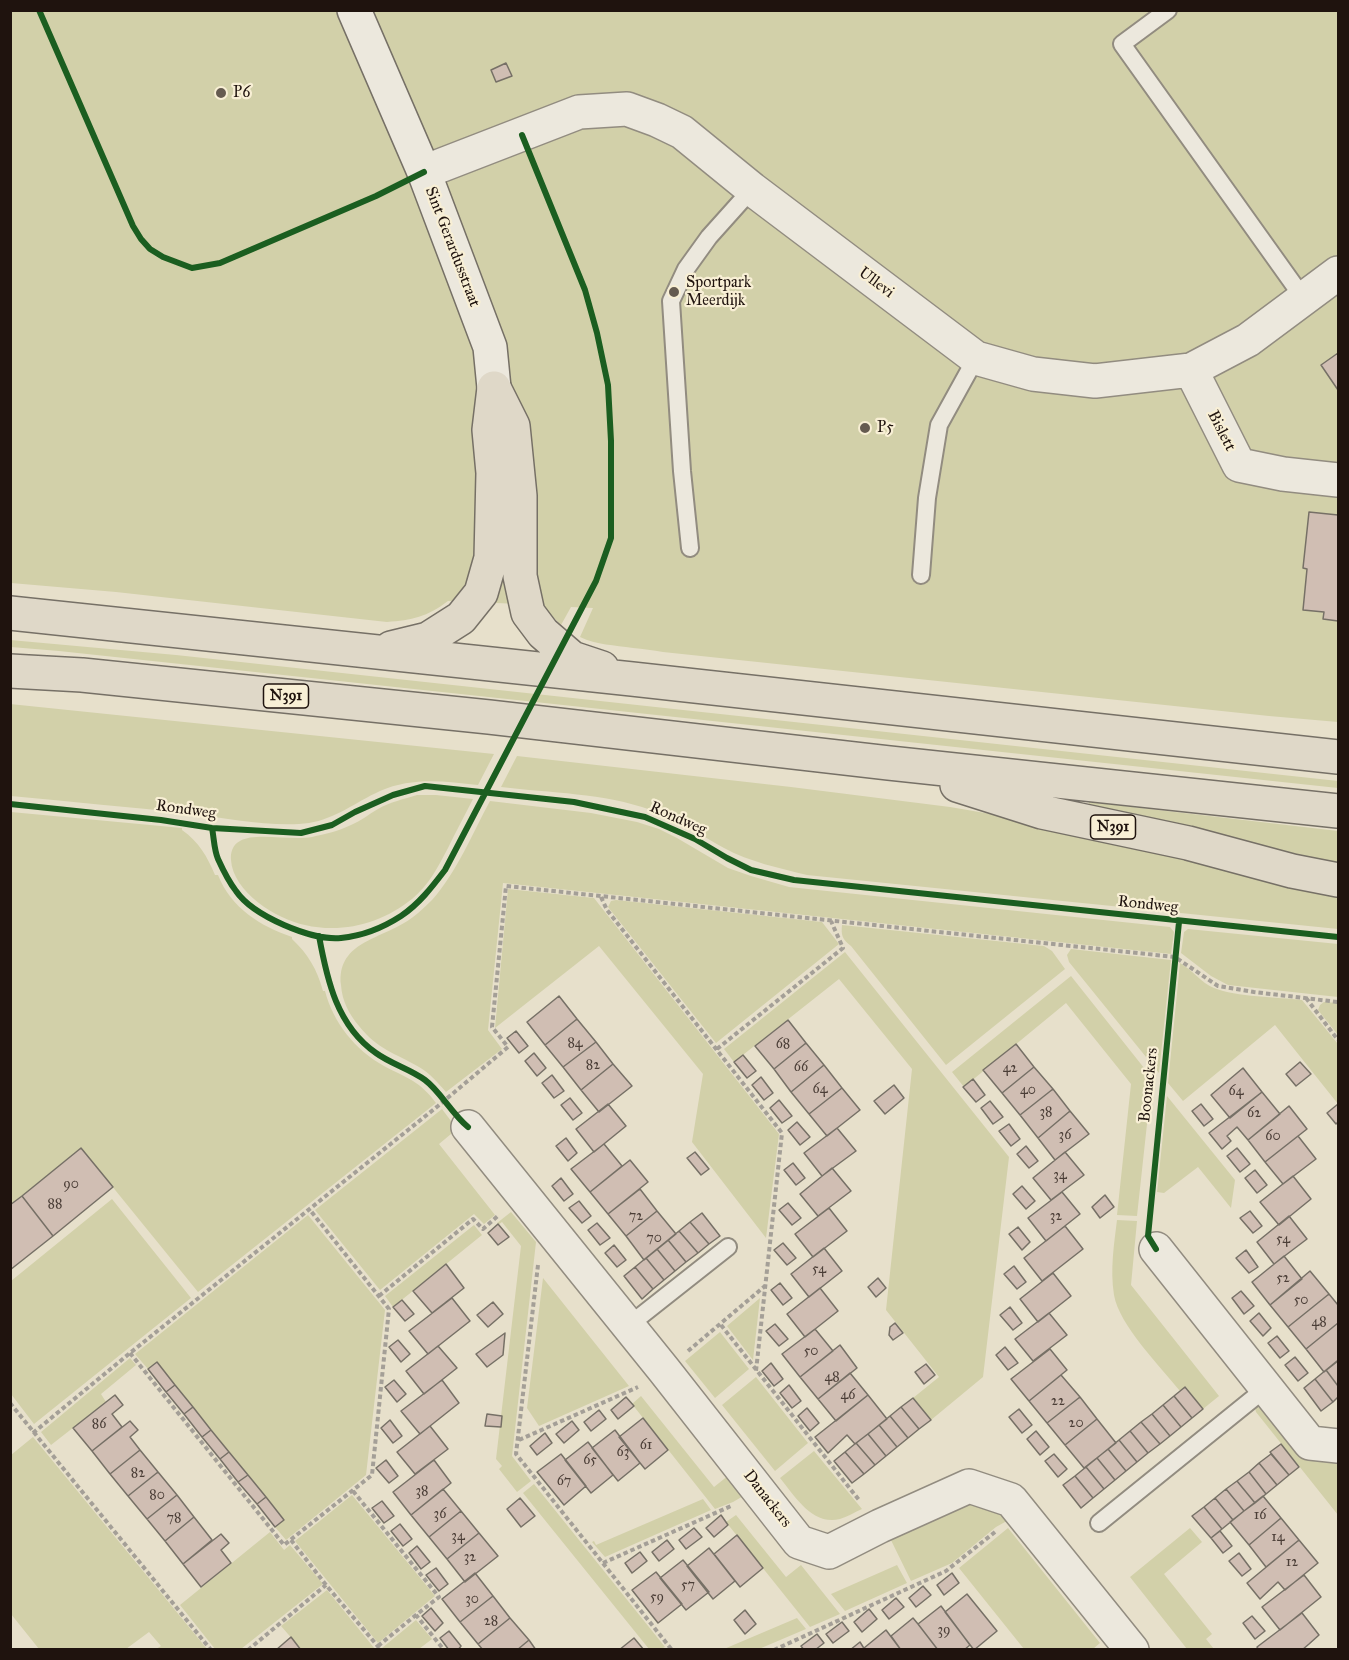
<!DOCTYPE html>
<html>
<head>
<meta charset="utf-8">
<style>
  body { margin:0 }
  #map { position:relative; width:1349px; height:1660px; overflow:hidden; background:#e7e0cb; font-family:"IM FELL Great Primer",serif }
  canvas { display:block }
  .frame { position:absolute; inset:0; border:12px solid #1f130e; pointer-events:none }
</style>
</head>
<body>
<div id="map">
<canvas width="1349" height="1660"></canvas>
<div class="frame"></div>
</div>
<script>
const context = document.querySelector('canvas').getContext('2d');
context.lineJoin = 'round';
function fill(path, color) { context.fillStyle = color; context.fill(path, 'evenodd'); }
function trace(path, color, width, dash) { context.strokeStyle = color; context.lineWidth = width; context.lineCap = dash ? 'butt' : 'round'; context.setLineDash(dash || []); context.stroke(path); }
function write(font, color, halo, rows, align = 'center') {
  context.font = font + ' "IM FELL Great Primer",serif'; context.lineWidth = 4.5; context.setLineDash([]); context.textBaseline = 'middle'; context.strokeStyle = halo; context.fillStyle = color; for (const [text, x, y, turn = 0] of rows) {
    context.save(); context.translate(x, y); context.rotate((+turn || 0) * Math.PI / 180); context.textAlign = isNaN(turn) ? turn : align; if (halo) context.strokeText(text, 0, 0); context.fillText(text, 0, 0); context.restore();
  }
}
fill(new Path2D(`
  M10 11H1338V722L1269 716 663 652C653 650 643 649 633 648 614 645 597 645 580 637L593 608 571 607 561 625 549 613 544 605 448 601C427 617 412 620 387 622L116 592 11 583Z
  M10 640 176 655 1338 781V788L59 651 11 647Z
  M10 704 494 754 478 785C444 781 412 777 380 791 356 802 335 819 309 823 276 828 226 818 192 814 131 807 71 802 11 796Z
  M517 756 791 787 950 807 1020 819 1338 890V929L807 875C779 868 750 862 724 848 700 835 677 819 651 810 604 793 550 793 501 787Z
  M417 795H436L473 799C465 815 456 831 448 848 438 867 429 885 412 899 382 923 343 934 305 925 276 919 233 892 231 860 230 853 233 844 240 841 255 832 292 841 312 837 325 834 339 831 351 825 361 821 369 814 378 809 390 802 404 799 417 795Z
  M490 801 591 813 637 822 659 829 677 838 728 868 751 876 789 887 1170 927 1174 932 1171 954 503 883 488 1030 502 1049 446 1092C438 1083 430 1073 419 1067 395 1053 378 1050 359 1026 349 1014 342 1001 341 985 337 944 376 940 404 923 413 918 424 908 432 900 457 872 472 834 490 801Z
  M1089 802 1338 831V871L1088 809Z
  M11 812 182 828V830C199 842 207 856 215 875H218C231 908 260 926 292 937V939C308 954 317 969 323 991H325C333 1022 355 1050 384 1066 407 1078 420 1081 436 1103L198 1292 81 1148 11 1205Z
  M508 889 594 898 779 1134 766 1238 692 1142 703 1074 599 946 495 1028Z
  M616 900 822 922 839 944 716 1043 608 907 611 901Z
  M842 925 1044 946 1052 951 1065 969 946 1065 851 946C842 939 841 935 842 925Z
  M1188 929 1338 944V997L1228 985 1211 976 1181 953 1184 932Z
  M1071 949 1171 960 1159 1073 1069 962 1067 955Z
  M845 952 1009 1157 983 1377 931 1420 913 1398 939 1377 886 1310 912 1069 839 979 734 1062 724 1049Z
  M1180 963C1193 970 1201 983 1214 988 1236 997 1278 997 1302 1000L1338 1044V1104L1275 1025 1183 1101 1168 1083Z
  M1071 976 1152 1078 1137 1216 1117 1215 1131 1084 1066 1003 964 1087 952 1072Z
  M1324 1002 1338 1003V1035L1318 1010 1320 1005Z
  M1167 1096 1235 1180 1231 1208 1198 1167 1164 1193 1157 1192Z
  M442 1109 457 1129 439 1144 495 1215 484 1224 474 1214 380 1290 315 1210Z
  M112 1199 191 1298 34 1424 11 1394V1281Z
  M511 1212 536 1242 512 1456 531 1481 517 1492 499 1469 502 1466 496 1459 521 1246 502 1222 498 1225 497 1223Z
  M308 1215 385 1310 366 1475 286 1540 275 1527 284 1520 175 1385 157 1362 148 1369 135 1354Z
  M1117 1220 1137 1221 1131 1285 1219 1396 1203 1409 1186 1387 1180 1391C1160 1366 1119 1325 1114 1295 1110 1269 1114 1245 1117 1220Z
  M474 1225 482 1235 393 1307 385 1296Z
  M543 1278 629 1386 539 1426 527 1408Z
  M760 1298 753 1360 727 1326Z
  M720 1332 749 1369 715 1398 685 1361Z
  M130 1358 136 1365 101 1394 106 1402 51 1445 41 1432Z
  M756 1377 808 1443 775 1471 722 1405Z
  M641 1396 714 1487 729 1475 745 1495 733 1502 715 1509 632 1404Z
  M1259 1405 1338 1460V1515L1256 1412 1255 1408Z
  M33 1437 207 1649H156L161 1646 149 1632 126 1649H39L11 1614V1455Z
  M814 1451 862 1509C855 1512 847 1517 840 1519 812 1526 795 1496 780 1478Z
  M534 1484 665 1647 661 1649H649L523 1493Z
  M352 1495 435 1596 378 1643 295 1541Z
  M703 1499 711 1510 605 1557 592 1542 594 1541 596 1545Z
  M980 1500 1013 1520 1005 1522 996 1527 952 1563 911 1581 888 1534Z
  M736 1515 786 1577 801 1565 840 1614 810 1627 726 1522Z
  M1008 1528 1100 1643 1093 1649H1024L959 1568Z
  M1190 1528 1202 1542 1164 1574 1212 1634 1206 1639 1214 1649H1187L1130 1577Z
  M270 1532 284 1550 290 1545 323 1584 241 1649H215L180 1605Z
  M897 1565 907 1583 845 1611 831 1594Z
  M327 1590 375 1649H301L281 1626Z
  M797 1618 806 1629 759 1649H724Z
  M416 1620 432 1639 419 1649H384L382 1648Z`), '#d2d0a9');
const building = new Path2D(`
  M506 63 512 76 496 82 491 70Z
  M1338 353V390L1321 365Z
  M1309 512 1338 515V621L1323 619 1324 612 1303 610 1307 569 1303 568Z
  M559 996 577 1019 545 1045 527 1022Z
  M577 1019 596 1042 563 1067 545 1045Z
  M788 1020 806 1043 774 1069 755 1046Z
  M516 1031 528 1046 519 1053 507 1038Z
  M596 1042 613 1064 581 1090 563 1067Z
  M806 1043 824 1065 791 1092 774 1069Z
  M1016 1044 1034 1067 1002 1093 983 1070Z
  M534 1053 546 1068 537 1076 525 1061Z
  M743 1055 756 1071 747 1078 734 1062Z
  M1300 1062 1311 1074 1296 1086 1286 1074Z
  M613 1064 632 1086 599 1112 581 1090Z
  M824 1065 842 1088 809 1114 791 1092Z
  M1034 1067 1053 1089 1020 1115 1002 1093Z
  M1243 1068 1262 1092 1230 1118 1211 1095Z
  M552 1075 564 1091 554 1098 542 1083Z
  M761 1077 773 1093 764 1100 752 1085Z
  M973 1079 985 1095 976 1102 963 1087Z
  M894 1085 904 1098 885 1114 874 1101Z
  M842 1088 860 1110 827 1136 809 1114Z
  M1053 1089 1070 1111 1038 1138 1020 1115Z
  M1262 1092 1280 1114 1248 1140 1237 1127 1227 1136 1231 1141 1222 1149 1209 1133Z
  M570 1098 582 1113 573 1120 561 1105Z
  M779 1100 792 1116 782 1123 770 1108Z
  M990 1101 1003 1117 993 1124 981 1108Z
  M608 1104 626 1126 594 1152 576 1129Z
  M1201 1104 1213 1119 1204 1126 1192 1111Z
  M1338 1104V1122L1336 1124 1327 1113Z
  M1289 1106 1307 1129 1265 1162 1248 1140Z
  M1070 1111 1089 1134 1055 1160 1038 1138Z
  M797 1122 810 1137 800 1145 788 1130Z
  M1009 1124 1020 1139 1011 1146 999 1131Z
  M837 1128 856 1151 822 1176 804 1153Z
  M1298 1136 1316 1159 1283 1184 1265 1162Z
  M566 1138 577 1153 568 1161 556 1146Z
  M604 1144 622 1166 590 1192 571 1169Z
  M1026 1146 1038 1161 1029 1168 1017 1154Z
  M81 1148 113 1187 53 1236 22 1196Z
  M1237 1148 1250 1164 1240 1172 1227 1156Z
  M695 1152 709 1169 701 1175 687 1158Z
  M1065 1152 1084 1175 1051 1200 1033 1178Z
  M630 1160 648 1182 608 1214 590 1192Z
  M793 1163 805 1178 796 1185 784 1170Z
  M832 1168 851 1191 818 1216 800 1194Z
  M1255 1170 1267 1185 1257 1193 1245 1178Z
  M1293 1176 1311 1199 1279 1225 1260 1202Z
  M561 1178 573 1194 564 1201 552 1186Z
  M1022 1186 1035 1201 1026 1209 1013 1194Z
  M640 1189 657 1211 626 1236 608 1214Z
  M1062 1192 1080 1214 1046 1241 1028 1218Z
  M1105 1195 1114 1207 1100 1218 1092 1207Z
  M22 1196 53 1236 10 1270V1205Z
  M579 1201 591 1216 582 1223 569 1208Z
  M788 1203 801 1218 792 1225 779 1210Z
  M829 1208 847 1231 813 1257 795 1234Z
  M657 1211 676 1234 644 1260 626 1236Z
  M1250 1211 1262 1226 1253 1233 1240 1218Z
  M702 1213 720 1236 709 1244 690 1222Z
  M1289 1216 1307 1239 1274 1264 1257 1242Z
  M690 1222 709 1244 698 1253 679 1231Z
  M597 1223 610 1238 600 1245 588 1230Z
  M498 1224 509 1237 498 1245 488 1233Z
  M1065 1226 1083 1249 1042 1281 1024 1258Z
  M1018 1227 1030 1242 1022 1250 1009 1234Z
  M679 1231 698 1253 686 1262 668 1240Z
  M668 1240 686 1262 675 1271 657 1249Z
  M783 1243 796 1258 787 1265 774 1250Z
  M614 1245 626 1260 617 1267 605 1253Z
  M824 1248 842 1271 809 1297 791 1274Z
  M657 1249 675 1271 664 1280 646 1258Z
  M1246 1250 1258 1267 1249 1273 1236 1258Z
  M1284 1256 1302 1279 1270 1305 1252 1282Z
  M646 1258 664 1280 653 1289 635 1267Z
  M446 1264 464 1288 432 1313 413 1291Z
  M1014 1266 1026 1282 1017 1289 1004 1274Z
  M635 1267 653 1289 642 1299 624 1276Z
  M1310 1271 1329 1294 1288 1327 1270 1305Z
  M1053 1273 1071 1296 1038 1322 1020 1299Z
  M878 1278 886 1288 876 1297 868 1287Z
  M780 1283 792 1298 783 1305 771 1290Z
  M820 1288 838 1311 805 1337 787 1314Z
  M1241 1291 1254 1306 1244 1314 1232 1298Z
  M1329 1294 1338 1305V1323L1306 1349 1288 1327Z
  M452 1298 470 1321 428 1354 409 1331Z
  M402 1300 414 1314 405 1321 393 1307Z
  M493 1302 503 1314 488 1327 477 1315Z
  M1010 1307 1022 1323 1013 1330 1000 1315Z
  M1049 1313 1067 1335 1033 1361 1015 1339Z
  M1259 1313 1271 1328 1263 1336 1250 1321Z
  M895 1323 903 1333 893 1340 889 1335 890 1327Z
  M1338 1323V1361L1324 1372 1306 1349Z
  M775 1324 788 1339 779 1346 766 1331Z
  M815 1329 833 1351 800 1377 782 1354Z
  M505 1333 503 1355 487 1367 476 1354Z
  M1277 1336 1289 1351 1280 1358 1268 1343Z
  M398 1340 410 1354 401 1362 389 1347Z
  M840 1345 857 1368 818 1399 800 1377Z
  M438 1346 457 1368 424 1394 406 1371Z
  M1005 1347 1018 1363 1008 1370 996 1355Z
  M1050 1349 1067 1370 1029 1401 1011 1379Z
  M1295 1357 1308 1373 1298 1381 1285 1365Z
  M1337 1361 1338 1363V1386L1326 1370Z
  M157 1362 175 1385 166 1392 148 1369Z
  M771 1363 783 1379 774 1386 762 1371Z
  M926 1364 935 1375 924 1384 915 1372Z
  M1326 1370 1338 1386V1397L1333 1402 1315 1379Z
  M850 1373 868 1395 836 1421 818 1399Z
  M1061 1375 1080 1397 1047 1423 1029 1401Z
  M1315 1379 1333 1402 1321 1411 1304 1388Z
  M394 1380 406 1394 397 1402 385 1387Z
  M442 1380 459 1403 420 1434 401 1411Z
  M175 1385 193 1407 184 1414 166 1392Z
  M789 1385 801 1401 792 1408 780 1393Z
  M1185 1387 1203 1409 1192 1418 1174 1396Z
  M115 1395 123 1405 112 1414 122 1427 92 1451 73 1428Z
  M868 1395 887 1419 855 1444 847 1435 828 1453 815 1437Z
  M1174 1396 1192 1418 1181 1427 1163 1405Z
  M626 1397 634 1406 618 1419 611 1410Z
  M1080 1397 1097 1419 1065 1445 1047 1423Z
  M913 1398 931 1420 919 1429 901 1407Z
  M1163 1405 1181 1427 1170 1436 1152 1414Z
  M193 1407 211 1430 202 1437 184 1414Z
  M901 1407 919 1429 908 1438 890 1416Z
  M807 1408 819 1423 810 1431 798 1416Z
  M1019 1409 1032 1425 1022 1433 1009 1417Z
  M599 1410 606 1419 591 1431 584 1422Z
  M487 1414 502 1416 501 1427 485 1426Z
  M1152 1414 1170 1436 1160 1444 1141 1422Z
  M890 1416 908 1438 897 1447 879 1425Z
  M643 1418 668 1450 645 1469 619 1437Z
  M1097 1419 1116 1443 1084 1468 1065 1445Z
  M390 1420 402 1436 393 1443 381 1428Z
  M130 1421 138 1430 130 1437 140 1450 110 1474 92 1451Z
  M572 1421 579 1430 564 1443 556 1434Z
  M1141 1422 1160 1444 1148 1453 1130 1431Z
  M879 1425 897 1447 886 1456 868 1434Z
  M430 1426 448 1449 415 1474 397 1452Z
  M211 1430 229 1452 220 1459 202 1437Z
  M615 1430 640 1463 618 1481 592 1448Z
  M1036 1431 1049 1447 1040 1455 1027 1439Z
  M1130 1431 1148 1453 1137 1462 1119 1440Z
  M545 1433 552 1443 537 1455 530 1446Z
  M868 1434 886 1456 875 1465 856 1443Z
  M1119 1440 1137 1462 1126 1471 1108 1449Z
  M588 1442 613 1475 591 1493 565 1460Z
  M856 1443 875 1465 864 1474 845 1452Z
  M1281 1444 1299 1467 1289 1475 1270 1452Z
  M1108 1449 1126 1471 1115 1480 1097 1458Z
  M140 1450 158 1472 128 1496 110 1474Z
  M229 1452 248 1475 238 1482 220 1459Z
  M845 1452 864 1474 852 1483 834 1461Z
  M561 1454 586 1486 564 1505 537 1472Z
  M1054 1454 1067 1469 1058 1477 1045 1461Z
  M1271 1454 1289 1475 1277 1485 1259 1463Z
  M1097 1458 1115 1480 1104 1489 1086 1467Z
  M386 1460 398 1476 389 1483 376 1468Z
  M434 1460 451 1483 411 1515 393 1492Z
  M1259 1463 1277 1485 1266 1494 1249 1472Z
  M1086 1467 1104 1489 1093 1498 1075 1476Z
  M158 1472 177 1495 147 1519 128 1496Z
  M1249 1472 1266 1494 1255 1503 1237 1481Z
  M248 1475 266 1497 257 1504 238 1482Z
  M1075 1476 1093 1498 1081 1508 1063 1485Z
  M1237 1481 1255 1503 1244 1511 1226 1489Z
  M443 1489 461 1511 429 1537 411 1515Z
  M1226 1489 1244 1511 1233 1520 1215 1498Z
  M177 1495 194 1517 165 1541 147 1519Z
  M1263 1496 1281 1518 1249 1545 1230 1522Z
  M266 1497 284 1520 275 1527 257 1504Z
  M520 1498 535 1516 521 1527 507 1509Z
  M1215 1498 1233 1520 1222 1529 1204 1507Z
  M382 1501 394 1516 384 1523 372 1508Z
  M1204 1507 1222 1529 1211 1538 1192 1516Z
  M461 1511 479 1533 447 1559 429 1537Z
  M721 1515 728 1525 714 1537 706 1528Z
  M194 1517 212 1540 183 1564 165 1541Z
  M1281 1518 1299 1540 1266 1567 1249 1545Z
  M400 1524 412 1539 403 1546 391 1531Z
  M694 1528 702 1537 686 1549 679 1540Z
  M1220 1531 1232 1546 1223 1553 1211 1538Z
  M479 1533 498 1556 465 1582 447 1559Z
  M221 1534 229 1543 221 1550 231 1563 201 1587 183 1564Z
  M737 1535 763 1568 740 1587 714 1554Z
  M667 1540 674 1549 659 1561 652 1552Z
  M1299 1540 1318 1563 1285 1590 1278 1582 1260 1599 1247 1583Z
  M417 1546 430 1562 421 1569 409 1553Z
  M709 1548 735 1581 713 1599 687 1566Z
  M640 1552 647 1561 632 1573 625 1563Z
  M1239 1553 1251 1569 1242 1576 1229 1561Z
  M683 1560 709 1592 686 1610 660 1578Z
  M436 1568 448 1584 439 1591 426 1575Z
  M656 1572 682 1604 658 1623 632 1590Z
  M475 1573 493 1596 460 1622 442 1599Z
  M952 1573 959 1583 944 1595 937 1585Z
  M1304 1575 1321 1597 1280 1630 1262 1607Z
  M923 1586 931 1595 916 1607 909 1598Z
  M967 1594 997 1631 974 1650 945 1612Z
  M493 1596 510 1618 478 1644 460 1622Z
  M896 1598 904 1607 889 1619 882 1610Z
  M941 1606 970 1645 964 1650H938L918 1624Z
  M431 1608 443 1623 435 1631 422 1616Z
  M869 1609 877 1619 862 1632 854 1622Z
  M745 1610 756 1624 745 1634 734 1620Z
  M1302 1613 1319 1635 1309 1644 1302 1650H1259L1257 1647Z
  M1252 1616 1265 1631 1255 1639 1243 1623Z
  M510 1618 529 1640 517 1650H483L478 1644Z
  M913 1618 918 1624 938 1650H901L891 1636Z
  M842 1622 849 1631 833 1643 826 1634Z
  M886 1630 901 1650H865L864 1648Z
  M449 1631 461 1646 458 1650H449L440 1638Z
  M817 1634 824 1643 815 1650H804L801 1646Z
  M291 1637 301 1650H276Z
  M634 1638 644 1650H619Z
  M529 1640 536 1650H517Z
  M860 1642 865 1650H850Z`);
fill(building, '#d0beb3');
trace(building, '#767066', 1.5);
const lane = new Path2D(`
  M1168 10 1122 44 1304 299
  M690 548 682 471 671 301 686 269 709 237 752 189
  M921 575 927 498 939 425 976 358
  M628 1326 728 1247
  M1099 1523 1266 1388`);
const street = new Path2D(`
  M424 172 579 112 627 109 657 120 682 132 752 189 976 358 1033 374 1095 381 1191 370 1248 340 1338 273
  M1191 370 1239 465 1283 474 1338 480
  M468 1127 664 1370 799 1542 829 1552 880 1526 969 1486 1011 1500 1132 1650
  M1156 1249 1310 1443 1338 1446`);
const secondary = new Path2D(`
  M354 10 424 172 490 347 494 388`);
const primary = new Path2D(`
  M494 388 513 426 520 496V576L528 613 543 633 572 658 602 668
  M10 613 632 679 1338 757
  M391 648 428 639 461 618 481 593 491 558 493 473 489 430 494 388
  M10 671 82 675 489 717 889 763 1338 811
  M957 785 1042 812 1188 843 1292 871 1338 880`);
trace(lane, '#928c80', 20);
trace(street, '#928c80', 36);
trace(secondary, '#767066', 36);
trace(primary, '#767066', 36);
trace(new Path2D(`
  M601 897 607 910 782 1133 756 1371
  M1306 998 1338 1040
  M717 1049 843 948 831 921
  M538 1265 516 1454 672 1650
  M379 1296 473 1219 483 1229 499 1215
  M721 1325 859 1500
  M688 1351 765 1286
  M130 1353 284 1545 372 1475 389 1309 310 1210
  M10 1403 211 1650
  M33 1433 130 1353 438 1106 508 1047 492 1027 506 886 1175 957 1218 986 1254 992 1338 1002
  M519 1440 638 1387
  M353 1491 439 1597 416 1615 444 1650
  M291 1540 326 1585 381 1650
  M603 1563 731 1506
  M378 1646 416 1615
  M248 1650 326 1585
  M774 1650 946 1571 995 1532`), '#a49f97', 4, [4.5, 3]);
trace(lane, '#ece8dd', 16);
trace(street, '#ece8dd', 33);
trace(secondary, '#ece8dd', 33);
trace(primary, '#dfd8c8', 33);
trace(new Path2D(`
  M39 10 133 226 141 239 150 249 163 257 192 268 220 263 376 196 424 172
  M10 804 161 820 212 828 301 833 332 825 355 812 393 795 425 786 574 802 645 817 695 839 727 858 751 870 794 880 1338 937
  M212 828C214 838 214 850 218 859 223 870 229 882 236 891 253 916 312 941 341 938 362 936 384 927 401 916 419 904 432 887 445 870L596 581 611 538V441L608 385 597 333 585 290 522 135
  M319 936C327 980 337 1026 376 1053 391 1064 410 1069 425 1080 440 1091 452 1114 468 1127
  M1156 1249 1148 1236 1179 922`), '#1b5e20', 6);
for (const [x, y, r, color] of [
  [221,93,6,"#655b50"],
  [674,292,6,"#655b50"],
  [865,428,6,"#655b50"]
]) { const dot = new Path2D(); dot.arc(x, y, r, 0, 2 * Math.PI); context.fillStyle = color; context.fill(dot); trace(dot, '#f8efd5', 2); }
write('14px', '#4b3e37', null, [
  ["84",575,1044],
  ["68",783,1045],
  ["82",593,1066],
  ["66",801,1068],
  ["42",1010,1069],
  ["64",820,1090],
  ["40",1028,1091],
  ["64",1236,1092],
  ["38",1046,1113],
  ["62",1254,1114],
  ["36",1065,1136],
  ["60",1273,1137],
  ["34",1060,1176],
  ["90",71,1185],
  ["88",55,1205],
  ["72",636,1217],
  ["32",1056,1217],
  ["70",654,1239],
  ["54",1283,1240],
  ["54",819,1270],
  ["52",1283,1279],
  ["50",1301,1301],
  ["48",1319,1323],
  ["50",811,1352],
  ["48",832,1378],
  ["46",848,1396],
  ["22",1058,1402],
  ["20",1076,1424],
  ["86",99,1425],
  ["61",646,1446],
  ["63",623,1453],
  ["65",590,1461],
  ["82",138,1474],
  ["67",564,1482],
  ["38",422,1492],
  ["80",157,1496],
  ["36",440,1515],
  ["16",1260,1516],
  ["78",174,1519],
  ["34",458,1537],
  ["14",1278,1538],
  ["32",470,1558],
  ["12",1292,1563],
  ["57",688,1586],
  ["59",657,1598],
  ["30",472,1600],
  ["28",491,1622],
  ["39",944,1631]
]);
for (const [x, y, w] of [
  [286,696,45],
  [1113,827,45]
]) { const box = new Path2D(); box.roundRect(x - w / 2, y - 12, w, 24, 4.5); context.fillStyle = '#f8efd5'; context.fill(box); trace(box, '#1f130e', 1.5); }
write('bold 15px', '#1f130e', null, [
  ["N391",286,696],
  ["N391",1113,827]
]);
write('16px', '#1f130e', '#f8efd5', [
  ["P6",233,93],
  ["Sportpark",686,283],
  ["Meerdijk",686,301],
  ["P5",877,428]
], 'left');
write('16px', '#1f130e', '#f8efd5', [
  ["Sint Gerardusstraat",452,247,69],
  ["Ullevi",876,283,37],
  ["Bislett",1221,431,63],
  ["Rondweg",186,810,8],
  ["Rondweg",678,819,24],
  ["Rondweg",1148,905,6],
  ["Boonackers",1149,1085,-84],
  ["Danackers",767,1499,52]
]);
</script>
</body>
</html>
